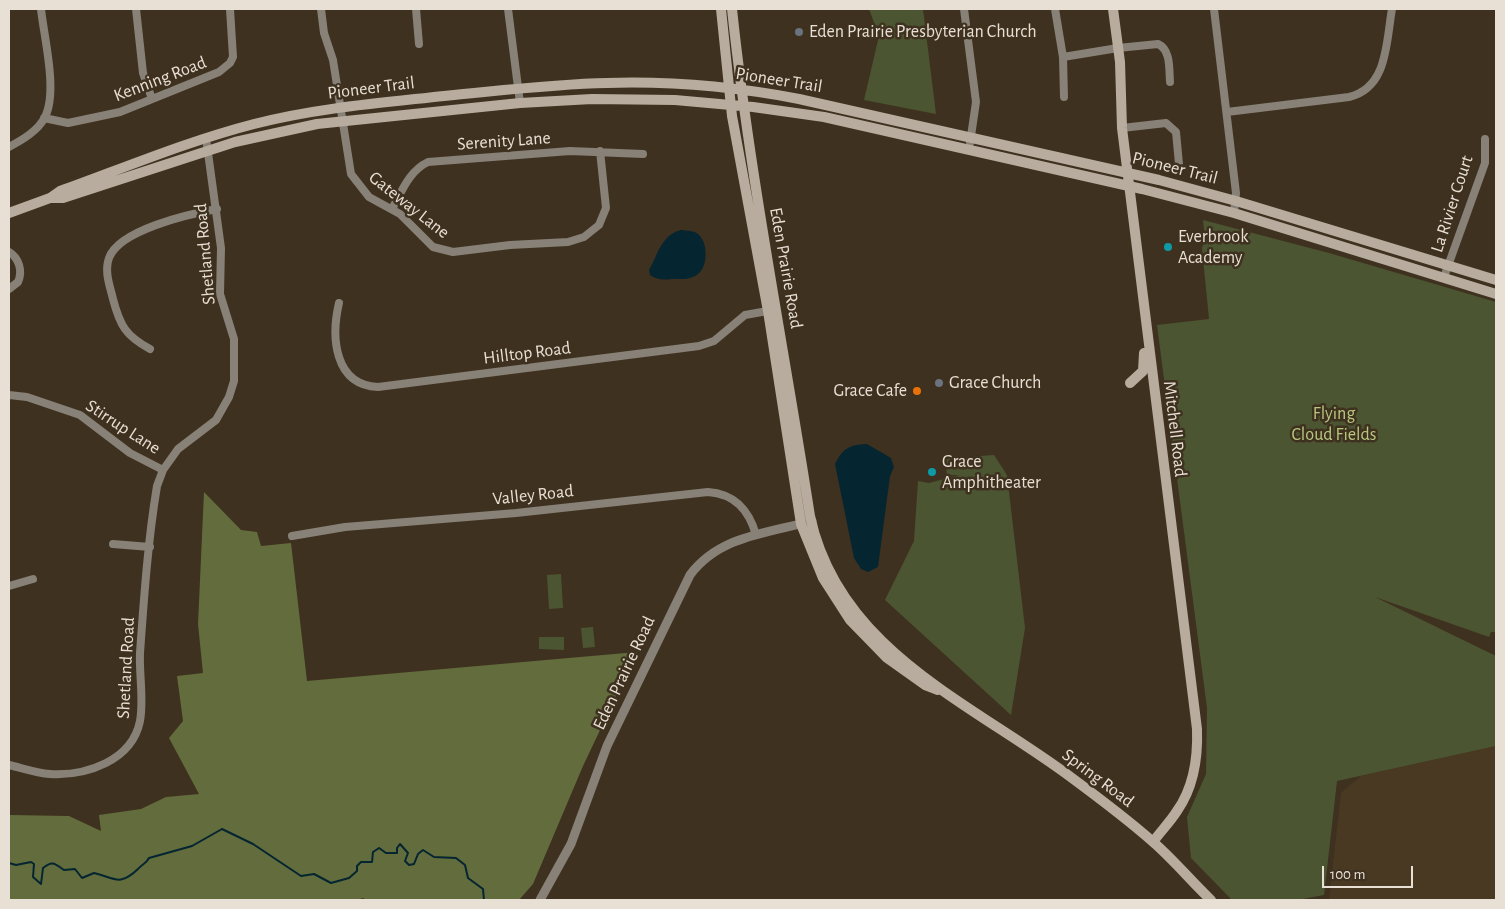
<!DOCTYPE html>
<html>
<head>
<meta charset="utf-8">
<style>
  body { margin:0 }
  #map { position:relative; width:1505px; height:909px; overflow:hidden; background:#3f311f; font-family:"Alegreya Sans",sans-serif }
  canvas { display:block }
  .frame { position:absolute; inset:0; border:10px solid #e8e0d5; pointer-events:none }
  .scale { position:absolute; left:1322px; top:866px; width:91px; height:22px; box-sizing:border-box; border:2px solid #e8e0d5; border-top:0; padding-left:6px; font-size:15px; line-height:18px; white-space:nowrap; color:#e8e0d5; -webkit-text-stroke:4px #3f311f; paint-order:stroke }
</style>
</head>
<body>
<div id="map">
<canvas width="1505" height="909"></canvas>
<div class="frame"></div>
<div class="scale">100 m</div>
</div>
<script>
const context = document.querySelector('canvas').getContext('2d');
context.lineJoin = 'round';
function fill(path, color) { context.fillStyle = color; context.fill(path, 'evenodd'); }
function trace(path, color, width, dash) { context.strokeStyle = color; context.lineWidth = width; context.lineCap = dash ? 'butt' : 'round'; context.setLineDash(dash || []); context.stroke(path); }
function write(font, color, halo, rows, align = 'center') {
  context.font = font + ' "Alegreya Sans",sans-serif'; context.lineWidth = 5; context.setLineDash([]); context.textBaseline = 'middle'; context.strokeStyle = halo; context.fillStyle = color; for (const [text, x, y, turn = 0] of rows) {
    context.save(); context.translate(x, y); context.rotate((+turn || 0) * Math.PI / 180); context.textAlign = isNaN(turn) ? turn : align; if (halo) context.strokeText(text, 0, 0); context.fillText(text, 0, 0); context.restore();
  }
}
fill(new Path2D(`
  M1496 746V900H1329L1341 793 1361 776Z`), '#4a3922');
fill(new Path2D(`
  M869 9H923L936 114 864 100 879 36Z
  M1203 220 1329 253 1496 302V632H1491L1489 637 1375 597 1496 656V746L1337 781 1324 895 1297 900H1232L1191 858 1187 817 1206 774 1207 708 1157 325 1209 319 1202 248 1205 239Z
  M994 455 1007 475 1025 628 1011 715 885 600 914 541 918 481 929 483 959 475H947L945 459 961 457 963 471 966 457Z
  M561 574 563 608 549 609 547 575Z
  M593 627 595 647 583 648 581 628Z
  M539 637H564V650L539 649Z`), '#4c5531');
fill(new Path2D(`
  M204 492 241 530 257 532 261 546 291 543 307 681 637 652 583 766 533 884 519 900H366L363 898 357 900H9V815L69 816 101 831 99 815 141 809 166 797 199 794 169 738 183 721 177 676 203 673 198 624Z`), '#626c3d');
fill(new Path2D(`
  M681 230C686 231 695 230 699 235 708 243 708 267 698 274 691 280 680 279 672 279 663 280 657 280 650 275L649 270C658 255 661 235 681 230Z
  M867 444 891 458 894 467 890 476 878 567 868 572 861 569 854 558 835 464C843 448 849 445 867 444Z`), '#052530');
trace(new Path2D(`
  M9 863 16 865 31 862 34 864 33 877 41 884 43 868C53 860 55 864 64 870L75 869 82 878 94 873C115 878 119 887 138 869 142 864 146 864 149 858L192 846 222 829 253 844 301 876 314 874 331 883 349 878 357 871V866L361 862H372L373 852 379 848 386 853H397V848L400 844 408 853 405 861 409 865 414 864 418 854 423 850 434 857 456 858 465 865 468 878 483 889 484 900`), '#052530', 2);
trace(new Path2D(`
  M136 9 143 73 152 99
  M321 9 324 33 333 60 351 174 369 197 400 214 433 247 453 252 510 245 568 242 584 237 599 225 606 208 600 151
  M416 9 419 44
  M508 9 520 103
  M964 9 976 102 970 143
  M1055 9 1063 57 1064 97
  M1214 9 1236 193 1234 213
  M1063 57 1118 48 1158 44C1171 50 1169 69 1170 82
  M1227 112 1349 97C1388 88 1386 42 1392 9
  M44 118 68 123 120 112 219 72 230 63 233 57 230 9
  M1122 128 1166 123 1176 132 1179 164
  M9 147C22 140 38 131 45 117 58 91 44 38 41 9
  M392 209C402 191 409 171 428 162L570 151 643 154
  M9 252C19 258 23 271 18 282L9 289
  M1444 277 1485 163V139
  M339 303C331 337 334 385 378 387L699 346 714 341 745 315 773 310
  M150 349C126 336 120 326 113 299 110 286 104 272 109 258 119 230 189 214 217 209
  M9 395 27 397 80 415 130 453 163 470
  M292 536 345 527 516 513 708 492C735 494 749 510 756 535
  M113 544 150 547
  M9 586 33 579
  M9 765C22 768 36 773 50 774 86 776 132 761 140 721 144 699 139 675 140 653 144 597 148 540 157 486L163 470 178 449 216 420 229 397 234 381V339L220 294 221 248 206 138`), '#878177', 8);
trace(new Path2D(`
  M540 900 571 844 607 746 690 575C719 536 767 533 812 521`), '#878177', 9);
trace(new Path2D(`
  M721 9 732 116 768 311 801 524 823 578 850 620 887 658 925 685 938 690
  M732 9C750 179 784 347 810 516 839 651 972 703 1072 778 1099 798 1127 819 1152 841 1173 859 1191 881 1211 900
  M1113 9 1120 62 1122 128 1197 729C1198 757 1194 787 1177 811 1170 822 1161 831 1153 842
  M50 198H63L235 142 317 124 520 103 592 99 675 100 753 107 824 117 1142 189 1234 213 1496 294
  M9 213 50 198 60 191C124 168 188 141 254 124 316 108 380 103 444 96 498 91 552 84 607 83 671 81 736 87 799 99L1159 180 1236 201 1496 280
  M1130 383 1143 371 1144 353`), '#b7ac9d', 10);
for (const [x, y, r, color] of [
  [799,32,5,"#6b7280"],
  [1168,247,5,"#0f9aa8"],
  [939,383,5,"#6b7280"],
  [917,391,5,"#e8710a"],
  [932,472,5,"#0f9aa8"]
]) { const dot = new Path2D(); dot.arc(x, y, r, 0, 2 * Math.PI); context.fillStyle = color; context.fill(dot); trace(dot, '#3f311f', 2); }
write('18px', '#e8e0d5', '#3f311f', [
  ["Eden Prairie Presbyterian Church",809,32],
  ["Everbrook",1178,237],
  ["Academy",1178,258],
  ["Grace Church",949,383],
  ["Grace Cafe",907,391,"right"],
  ["Grace",942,462],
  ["Amphitheater",942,483]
], 'left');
write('18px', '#e8e0d5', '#3f311f', [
  ["Kenning Road",160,79,-21],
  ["Pioneer Trail",779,80,9],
  ["Pioneer Trail",371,88,-7],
  ["Serenity Lane",504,141,-4],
  ["Pioneer Trail",1175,168,14],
  ["La Rivier Court",1452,204,-72],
  ["Gateway Lane",409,205,38],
  ["Shetland Road",205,254,-95],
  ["Eden Prairie Road",786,268,80],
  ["Hilltop Road",527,353,-7],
  ["Stirrup Lane",123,427,33],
  ["Mitchell Road",1175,429,83],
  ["Valley Road",533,495,-6],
  ["Shetland Road",126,668,-87],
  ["Eden Prairie Road",624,673,-65],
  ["Spring Road",1098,778,37]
]);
write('18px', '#b7c87e', '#3f311f', [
  ["Flying",1334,414],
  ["Cloud Fields",1334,435]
]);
</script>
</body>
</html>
